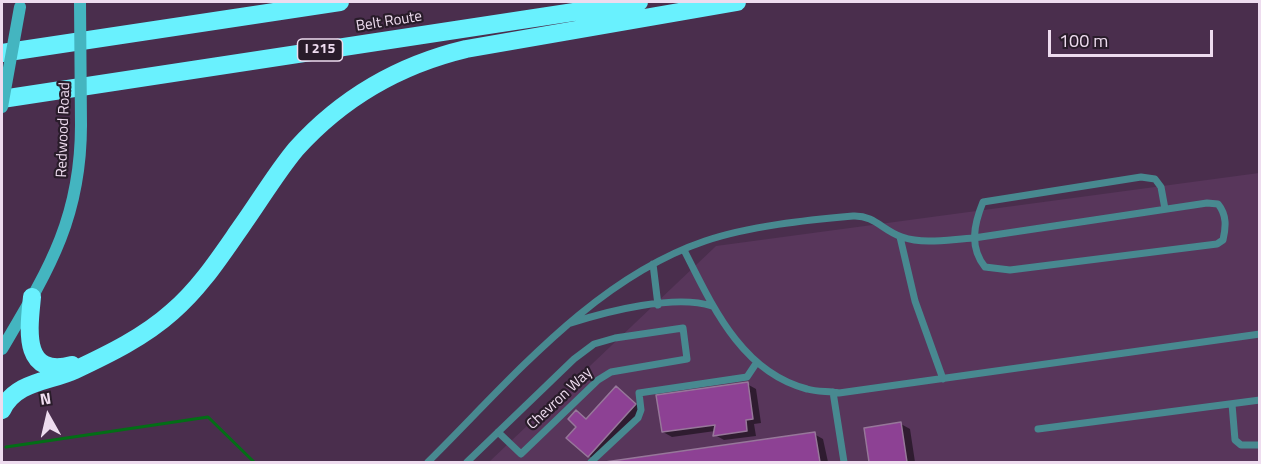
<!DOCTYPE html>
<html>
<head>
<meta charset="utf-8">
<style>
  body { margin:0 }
  #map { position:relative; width:1261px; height:464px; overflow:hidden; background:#4a2e4d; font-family:"Titillium Web",sans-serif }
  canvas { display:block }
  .frame { position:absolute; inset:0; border:3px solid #eedcef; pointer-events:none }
  .north { position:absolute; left:18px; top:386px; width:60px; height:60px; -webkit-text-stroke:4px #291c2a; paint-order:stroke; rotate:352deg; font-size:16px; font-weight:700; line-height:24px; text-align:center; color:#eedcef }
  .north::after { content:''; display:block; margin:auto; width:21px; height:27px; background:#eedcef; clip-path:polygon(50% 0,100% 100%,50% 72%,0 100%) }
  .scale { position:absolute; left:1048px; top:30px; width:165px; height:27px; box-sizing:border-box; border:3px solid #eedcef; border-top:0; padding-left:8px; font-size:18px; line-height:21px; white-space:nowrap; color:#eedcef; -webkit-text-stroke:4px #291c2a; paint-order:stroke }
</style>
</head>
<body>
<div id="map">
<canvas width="1261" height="464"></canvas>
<div class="frame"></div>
<div class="north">N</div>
<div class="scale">100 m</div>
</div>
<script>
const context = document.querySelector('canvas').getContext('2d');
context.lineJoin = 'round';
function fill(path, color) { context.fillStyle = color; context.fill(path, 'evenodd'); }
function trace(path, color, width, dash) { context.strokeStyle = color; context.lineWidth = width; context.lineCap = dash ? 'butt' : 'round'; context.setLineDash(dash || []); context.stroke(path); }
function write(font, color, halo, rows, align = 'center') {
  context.font = font + ' "Titillium Web",sans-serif'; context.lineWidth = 4.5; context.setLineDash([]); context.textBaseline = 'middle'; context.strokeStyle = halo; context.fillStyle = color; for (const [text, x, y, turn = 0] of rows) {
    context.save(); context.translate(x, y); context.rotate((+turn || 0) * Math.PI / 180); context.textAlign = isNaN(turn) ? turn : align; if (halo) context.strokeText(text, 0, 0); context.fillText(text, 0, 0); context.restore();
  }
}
fill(new Path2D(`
  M1259 173V462H489L716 246Z`), '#58365b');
fill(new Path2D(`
  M747 384 756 389 761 423 754 424 756 436 724 440 715 435V431L672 437 663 432Z
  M617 388 644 410 597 461 589 456 576 412 588 420Z
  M901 424 910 429 915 462H870L865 429Z
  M814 434 823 439 828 462H616Z`), '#0007');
trace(new Path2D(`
  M6 447 208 417 254 462`), '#036e16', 3);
const building = new Path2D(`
  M748 382 753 419 746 420 747 431 713 436 715 425 662 432 656 395Z
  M616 386 636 404 588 457 566 438 576 427 568 419 576 410 586 419Z
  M901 422 907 462H869L864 428Z
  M815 432 820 462H605Z`);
fill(building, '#8d4194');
trace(building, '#97779a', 1.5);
trace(new Path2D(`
  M900 237 915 301 943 379
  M684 250C712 305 741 372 807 389 817 392 829 391 839 393L1260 334
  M653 264 658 305
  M571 323C608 311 675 294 712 306
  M833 392 844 462
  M1232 404 1235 440 1241 445H1260
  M1038 429 1260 400
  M428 462C510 381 593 279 705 241 749 226 807 220 853 216 875 215 883 231 902 237 925 245 951 239 974 238L1207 203 1218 204C1227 215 1226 227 1223 240L1217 244 1010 270 985 267C969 247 974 224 983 202L1141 177 1155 179 1161 187 1165 209
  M467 462 574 359 594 344 615 338 683 328 687 359 611 372 598 380 521 454 498 432
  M591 462 638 418 641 410 639 393 747 377 757 362`), '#488990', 7);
trace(new Path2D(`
  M2 349C48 271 81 219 81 125`), '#44b5c0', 12);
trace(new Path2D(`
  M2 53 340 2
  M2 99 639 2
  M32 297C29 328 21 378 72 365
  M2 410C16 381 49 382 75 370 109 354 144 337 172 312 200 288 220 257 241 227 259 202 276 173 296 149 342 98 399 65 466 49L737 2`), '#69f1fe', 18);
trace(new Path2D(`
  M80 2 81 125
  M2 107 20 7`), '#44b5c0', 12);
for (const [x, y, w] of [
  [320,50,45]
]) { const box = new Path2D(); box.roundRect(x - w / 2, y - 11, w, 22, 4.5); context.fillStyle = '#291c2a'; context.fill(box); trace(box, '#eedcef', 1.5); }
write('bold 14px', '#eedcef', null, [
  ["I 215",320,50]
]);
write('15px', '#eedcef', '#291c2a', [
  ["Belt Route",389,22,-9],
  ["Redwood Road",64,130,-88],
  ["Chevron Way",560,399,-43]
]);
</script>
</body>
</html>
